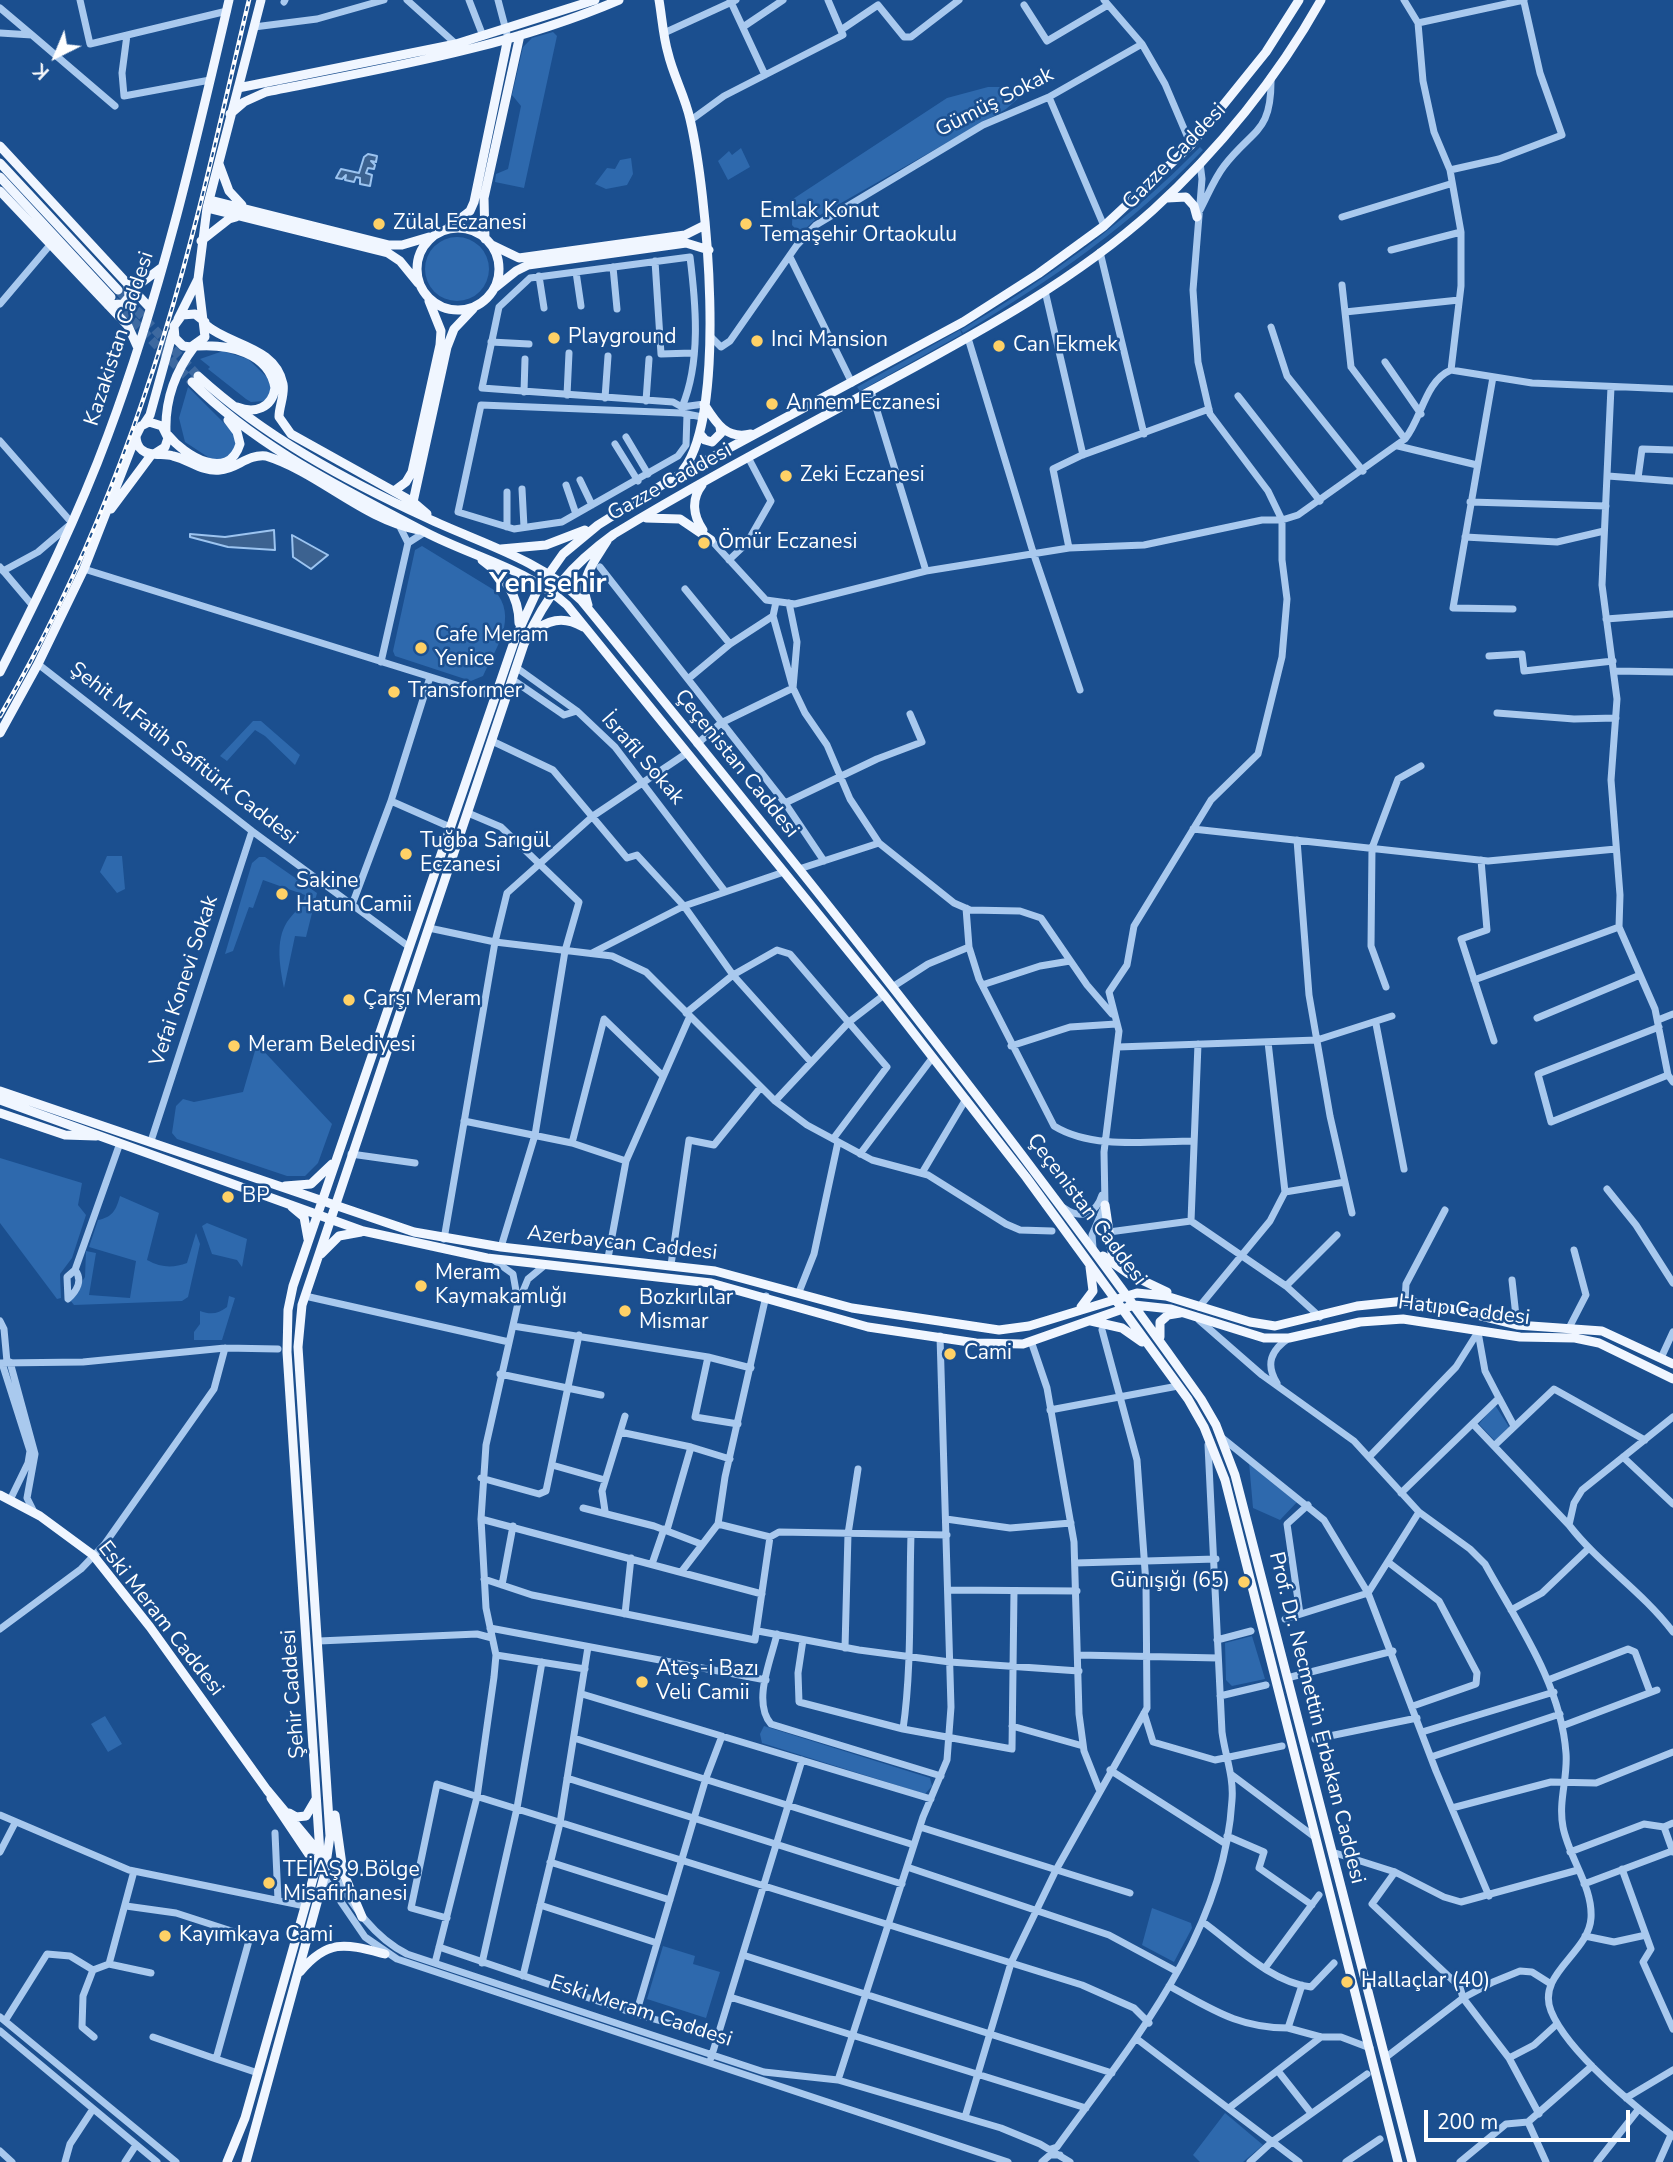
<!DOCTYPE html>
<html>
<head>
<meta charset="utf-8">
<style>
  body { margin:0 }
  #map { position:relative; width:1673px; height:2162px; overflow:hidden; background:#1b4f8f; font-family:"Nunito Sans",sans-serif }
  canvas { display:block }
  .north { position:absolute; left:21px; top:21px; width:70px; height:70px; -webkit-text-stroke:5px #1b4f8f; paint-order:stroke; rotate:223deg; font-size:19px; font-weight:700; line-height:28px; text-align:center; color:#fff }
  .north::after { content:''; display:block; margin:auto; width:24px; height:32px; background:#fff; clip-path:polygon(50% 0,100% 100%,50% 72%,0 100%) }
  .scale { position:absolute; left:1424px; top:2110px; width:206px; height:32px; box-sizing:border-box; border:4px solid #fff; border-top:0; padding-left:9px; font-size:21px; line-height:24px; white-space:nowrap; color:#fff; -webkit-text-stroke:5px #1b4f8f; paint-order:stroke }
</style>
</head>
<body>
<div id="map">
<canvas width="1673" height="2162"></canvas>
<div class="north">K</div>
<div class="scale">200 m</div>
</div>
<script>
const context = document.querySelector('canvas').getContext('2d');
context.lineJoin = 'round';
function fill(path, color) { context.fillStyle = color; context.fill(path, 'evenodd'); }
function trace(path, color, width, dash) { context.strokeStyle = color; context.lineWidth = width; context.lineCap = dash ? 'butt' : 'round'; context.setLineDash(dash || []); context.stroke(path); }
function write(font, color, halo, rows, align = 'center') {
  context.font = font + ' "Nunito Sans",sans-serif'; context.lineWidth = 5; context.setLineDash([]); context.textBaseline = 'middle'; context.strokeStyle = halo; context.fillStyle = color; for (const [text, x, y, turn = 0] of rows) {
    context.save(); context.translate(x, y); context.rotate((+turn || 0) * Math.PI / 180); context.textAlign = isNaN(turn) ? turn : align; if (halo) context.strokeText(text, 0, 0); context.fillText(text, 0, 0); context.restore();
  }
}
fill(new Path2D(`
  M553 32 557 36 524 188 495 182 496 174 508 169 521 106 512 95 523 47 532 38Z
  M988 87H1005L1021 96 1006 109 820 215 800 234 792 225 793 199 947 98Z
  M1200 147 1203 150C1130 226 1053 279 963 333L961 330C1051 276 1127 222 1200 147Z
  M741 148 750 167 728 180 718 161 729 151 732 155Z
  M631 158 633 174 627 185 606 189 595 184 607 168 615 169 620 160Z
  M425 269a32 32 0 1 1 64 0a32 32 0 1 1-64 0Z
  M960 330 962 334 860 391 857 387Z
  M223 351 248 359 271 381 272 392 264 401 251 402 246 399 208 369 210 367 200 359Z
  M188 387 238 437 230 460 211 459 185 442 179 418Z
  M422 546 494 590C519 617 496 648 483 676L471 681 395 656 393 651 415 550Z
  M253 721H261L300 755 295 765 265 736 255 730 227 761 220 756Z
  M107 856H122L125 889 117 893 100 872Z
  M259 857H265L317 893 306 937 295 936 284 988C280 967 275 941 287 922 294 912 302 907 305 895L263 880 253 908 249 907 233 951 225 954 252 863Z
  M257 1044 332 1124 318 1163 305 1176H287L177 1139 172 1133 176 1106 183 1099 194 1102 243 1092Z
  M0 1158 82 1183 78 1205 86 1215 72 1258 60 1274 61 1298 57 1299 0 1223Z
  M120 1196 159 1213 147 1260C162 1268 173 1268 187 1263L196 1233 200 1244 188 1297 182 1301 74 1305 70 1300 85 1277 86 1251 96 1253 89 1295 130 1298 136 1261 89 1247 98 1220C113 1217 116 1210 120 1196Z
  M207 1223 247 1239 242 1267 237 1260 212 1254 202 1226Z
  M229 1296 235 1298 222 1340H194V1332L200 1324V1311C211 1315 218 1314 227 1307Z
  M1495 1405 1509 1427 1495 1441 1479 1424Z
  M1249 1462 1298 1501 1280 1520 1253 1508Z
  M1252 1636 1265 1679 1232 1686 1226 1680 1225 1643Z
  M105 1716 122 1744 108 1752 91 1724Z
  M764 1726 930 1778 932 1786 925 1794 762 1743 760 1734Z
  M1152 1908 1191 1923 1192 1928 1174 1962 1142 1945Z
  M663 1946 695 1956 693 1964 720 1972 706 2018 647 1999Z
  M1225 2113 1263 2145 1243 2162H1200L1193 2155Z`), '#2e69ad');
const water = new Path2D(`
  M368 154 377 156 376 162 371 161 375 165 374 169 368 168 366 173 372 175 370 186 360 184V178L356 177 354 182 345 180 346 175 342 179 336 178 341 169 359 173 364 157Z
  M274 530 275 550 228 547 190 537V534L225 537Z
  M292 535 328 555 311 569 293 557Z`);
fill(water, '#3c6290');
trace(water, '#9cc4f0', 2);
trace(new Path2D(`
  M118 290 198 376
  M114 301 192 382`), '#3d69a0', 9, [9, 4.5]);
trace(new Path2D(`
  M80 0 90 44 227 11
  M407 0 456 44
  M469 0 483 36
  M498 0 508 38
  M730 0 765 75
  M1104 0 1142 44 1165 84 1191 145
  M1404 0 1418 23 1423 81 1434 132 1450 170 1461 232V286L1451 370
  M284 2 285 0
  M1024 5 1047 41 1108 5
  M0 8 32 35
  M1418 23 1524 0
  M254 27 317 19 384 0
  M743 27 783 0
  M841 30 878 5 904 37H911L959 0
  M0 33 32 35 115 106
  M664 33 736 0
  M127 35 122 73 124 96 210 80
  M1049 97 1104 226
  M691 120 724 96 843 35 828 0
  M1450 170 1499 159 1562 135 1540 73 1524 2
  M1200 210C1208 195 1214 179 1224 166 1253 128 1272 134 1271 77
  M1342 217 1450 184
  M1391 250 1461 232
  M1100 252 1144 434
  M790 257 852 383
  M655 261 661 354 692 353
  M613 267 617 309
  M576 272 581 306
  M539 276 544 308
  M1342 285 1351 367 1405 439
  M1045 291 1083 455
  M0 304 50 245
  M1345 312 1459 300
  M1271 327 1287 376 1363 471
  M710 336 721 347 730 341 797 245 816 225 983 125 1049 97 1142 44
  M968 338 1033 552 1080 690
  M491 342 529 344
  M1385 362 1421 414
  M1493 377 1453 608 1513 609
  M1611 387 1602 585 1617 699 1611 780 1620 895 1619 927 1655 1009 1668 1075 1673 1082
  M871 391 926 571
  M524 392 525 359
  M567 395 569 353
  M1238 396 1320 501
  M605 398 608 356
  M646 401 649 359
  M682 407 673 402 482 388 499 307 530 278 690 257C696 305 701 362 682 407L704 404
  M687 414 686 445 678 456 562 522 514 529 458 512 481 405 682 413 702 417
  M626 437 648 474
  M0 441 72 523 38 552 3 571
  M615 444 638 481
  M1398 446 1477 465
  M1608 476 1673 481
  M1638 478 1642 449 1673 450
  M580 480 592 505
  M566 485 576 514
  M522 489 524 527
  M1470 502 1606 506
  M507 527V492
  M1465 537 1557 542 1604 531
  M711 540 766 600 795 604 926 571 1069 548 1144 545 1262 520H1282L1298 515 1405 439C1422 418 1425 381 1451 370L1532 383 1673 389
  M408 543 425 532
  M1069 548 1053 469 1080 456 1209 409
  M729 560 747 543 771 501 749 459
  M0 567 33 606
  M600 567 785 803 824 861
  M84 569 495 697
  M685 589 730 644
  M776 602 773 616 793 688 797 642 789 603
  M1606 619 1673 614
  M1489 656 1522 654 1524 671 1613 661
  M381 662 408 543 400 527
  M38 664 252 831 408 946
  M517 668 577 711 615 747 724 890
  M1615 671 1673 672
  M430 677 391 801 450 827
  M688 679 730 644 773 616
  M513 680 564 715 577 711
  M1497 713 1574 719 1616 718
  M492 741 553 770 627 858 637 855 684 906 733 975 811 1062
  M697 744 721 723 793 688 805 713 827 745 850 799 879 843 954 903 970 910 1020 911 1041 918 1087 985 1112 1014
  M785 803 877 759 922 742 910 714
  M468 813 501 827 579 902 565 951 535 1135 501 1247
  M1193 829 1488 861 1616 849
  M1297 840 1309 995 1330 1116 1352 1213
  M1481 860 1487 930 1461 939 1494 1041
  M799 869 879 843
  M352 905 391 801
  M966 908 969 947 979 979 1054 1126C1093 1150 1150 1141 1194 1141
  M429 928 495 942 612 956 646 972 775 1101 807 1125 872 1160 928 1175 1006 1224 1020 1230 1052 1231
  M592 953 684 906 784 872
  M1474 980 1619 927
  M982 985 1040 966 1070 961
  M894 986 928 964 969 947
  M1386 987 1371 946 1372 848 1398 779 1421 766
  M686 1013 733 975 777 950 790 954 887 1067 833 1139
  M1537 1018 1640 975
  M1658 1020 1673 1014
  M1376 1024 1404 1169
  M1659 1027 1538 1074 1551 1122 1668 1075
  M1011 1046 1070 1027 1116 1024
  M1118 1047 1317 1040 1392 1016
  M775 1101 849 1022 884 995
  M464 1121 572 1143 626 1161
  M151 1141 252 831
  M572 1143 604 1019 663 1076
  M351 1154 415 1163
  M860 1154 933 1057
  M922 1173 966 1099
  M1607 1189 1636 1225 1673 1283
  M1285 1192 1345 1182
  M1064 1208C1081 1220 1096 1214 1102 1195
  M1191 1221 1198 1044
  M1109 1232 1191 1221 1286 1286 1320 1317
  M444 1239 495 942 507 893 593 816 687 753
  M1093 1248 1092 1235 1105 1205 1104 1152 1119 1031 1109 992 1127 965 1134 926 1211 800 1258 754 1282 657 1287 599 1282 560V520L1268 491 1210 414 1198 362 1193 290 1202 179 1200 163
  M608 1258 626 1161 690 1016
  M495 1261 513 1274 518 1302
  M671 1265 689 1140 714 1145 761 1087
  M75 1270C83 1280 77 1291 68 1299L67 1277 75 1270 120 1143
  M1512 1280 1517 1325
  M1286 1286 1337 1235
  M799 1292 814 1254 838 1142
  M305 1296 509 1342
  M1405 1301 1406 1284 1445 1210
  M1199 1307 1270 1221 1285 1192 1268 1042
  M1199 1320 1262 1375 1354 1441 1419 1512 1470 1549 1485 1564C1518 1624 1561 1684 1566 1753 1568 1778 1558 1801 1563 1827 1569 1858 1593 1887 1591 1918 1589 1953 1536 1974 1551 2011 1568 2053 1637 2108 1673 2136
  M0 1321 4 1329 7 1362
  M513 1326 708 1357
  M1570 1326 1586 1295 1574 1250
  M1478 1332 1485 1371 1499 1398
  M1031 1341 1047 1388 1074 1542 1079 1714 1084 1751 1099 1789
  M1661 1358 1673 1332
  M10 1362 35 1454 27 1498 34 1512
  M0 1363 83 1362 225 1348 278 1349
  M2 1363 30 1451 28 1463 10 1500
  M500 1374 601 1395
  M1277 1383C1265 1364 1271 1350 1289 1338
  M1050 1410 1178 1386
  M1673 1417 1582 1490 1574 1503 1569 1525C1599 1564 1642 1591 1673 1632
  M738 1424 695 1417 708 1357 751 1368
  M1473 1424 1569 1525
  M620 1432 691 1447 730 1459
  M1221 1437 1324 1520 1368 1593 1436 1771 1489 1896
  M1494 1446 1554 1389 1645 1440
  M1370 1456 1456 1367 1478 1332
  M1623 1457 1673 1504
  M552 1465 605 1480
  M481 1478 539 1494 546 1491 579 1335
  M1401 1493 1499 1398 1514 1426
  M583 1508 654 1526 701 1544
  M605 1511 602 1491 625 1416
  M481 1519 762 1594
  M946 1519 1010 1528 1071 1523
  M718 1524 770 1537
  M667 1530 691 1447
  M1388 1562 1439 1601 1477 1673 1476 1684 1413 1706
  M1075 1563 1216 1559
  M652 1564 664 1529
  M682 1571 718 1524 725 1477 766 1296
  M484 1579 532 1595 755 1640 770 1537 779 1532 947 1535
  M502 1585 513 1526
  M949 1590 1077 1591
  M1511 1610 1542 1593 1588 1549
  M625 1614 631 1558
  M1300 1614 1287 1524 1308 1505
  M1285 1619 1368 1593 1419 1512
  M490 1628 766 1680
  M0 1629 81 1569 104 1545 214 1389 225 1348
  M758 1631 859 1650 950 1662 1079 1671
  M777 1634C771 1660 752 1702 771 1724L941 1776
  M803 1640 798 1673 799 1702 903 1729 1012 1749 1014 1591
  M1217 1640 1251 1631
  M319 1641 477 1634 492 1638
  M845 1648 848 1534 858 1469
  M496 1655 585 1669
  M1079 1655 1218 1658
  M1287 1678 1393 1651
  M1548 1680 1628 1649 1635 1652 1650 1692
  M582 1694 931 1799
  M1220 1696 1266 1685
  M1144 1713 1153 1742 1215 1760 1282 1746
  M1012 1726 1083 1746
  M1562 1726 1657 1690
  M903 1729C912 1668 909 1599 911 1535
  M1422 1732 1554 1692
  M574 1738 914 1845
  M1315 1739 1417 1718
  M1431 1757 1560 1714
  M1110 1770 1226 1844
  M1232 1775 1316 1838
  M567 1778 902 1884
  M1452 1808 1551 1782 1596 1783 1673 1752
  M0 1815 129 1870 305 1906
  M920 1827 1130 1893
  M1664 1827 1673 1852
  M275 1833 278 1900
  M1227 1836 1264 1852 1259 1868 1312 1905
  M0 1852 15 1823
  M1332 1852 1395 1872 1444 1897 1461 1902 1578 1870
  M1570 1852 1644 1824 1664 1827 1673 1823
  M550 1862 670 1900
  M327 1864C349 1898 369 1935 407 1954L764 2072 838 2080 1001 2128 1040 2144 1070 2162
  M907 1867 1109 1935 1176 1971
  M1622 1869 1651 1949 1643 1962 1673 2029
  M1395 1872 1372 1904 1460 1987 1463 1998 1509 2058 1539 2114
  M324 1877 365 1937 397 1959 1008 2162
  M1584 1884 1672 1851
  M540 1905 657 1943
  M126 1906 176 1913 250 1937 216 2059 258 2073
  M447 1918 411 1908 437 1784 1082 1985 1134 2008 1149 2023
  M1203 1922C1235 1945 1270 1982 1311 1987L1334 1963
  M1585 1936 1614 1942 1646 1935
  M439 1947 636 2014 718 2037
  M743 1955 1112 2073
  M435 1963 477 1797 494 1677 496 1655 486 1608 481 1519 486 1445 518 1303 528 1279 545 1265
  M482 1963 517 1808 542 1662
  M109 1964 134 1871
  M1265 1968 1319 1895
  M93 1970 83 1996 82 2027 94 2037
  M523 1976 560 1823 588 1647
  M1169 1986C1212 2009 1238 2028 1288 2028L1302 1985
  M730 1997 1086 2108
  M636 2014 706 1778 722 1736
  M0 2017 176 2162
  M5 2021 47 1954 70 1956 93 1970 109 1964 151 1973
  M1288 2028 1321 2037H1341L1370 2048
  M0 2031 157 2162
  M153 2037 216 2059
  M1137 2039 1299 2162
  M711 2058 802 1760
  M1385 2058 1463 1998 1493 1982 1520 1971 1532 1972 1551 1984
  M1509 2058 1534 2045 1557 2024
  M1278 2071 1311 2113
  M838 2080 923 1817 947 1760 951 1707 940 1336
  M1626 2098 1673 2070
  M1229 2108 1321 2037
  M965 2117 1011 1963 1056 1870 1147 1708 1146 1584 1137 1460 1102 1330
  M1051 2149 1057 2147C1133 2042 1224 1935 1232 1800 1234 1777 1225 1755 1222 1732L1208 1445
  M0 2151 12 2162
  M65 2162 70 2144 93 2109
  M125 2162 136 2145
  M1042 2162 1050 2155H1060
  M1250 2162 1273 2141 1367 2074
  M1346 2162 1380 2139
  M1460 2162 1506 2124 1528 2122
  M1546 2162 1528 2122 1592 2066
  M1597 2162 1638 2110
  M1659 2162 1671 2135`), '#a9c9ee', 7);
trace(new Path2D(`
  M659 0C662 17 663 36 668 53 673 75 685 96 690 119 707 191 728 413 683 470
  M238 88 456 44 595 0
  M230 114 244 102 266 92C385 68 507 48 619 0
  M0 146 149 307
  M0 163 118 290
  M219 164 229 191 242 205
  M0 177 111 297
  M0 191 128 326 137 346
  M1167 198 1186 197 1194 206 1197 217
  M210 200 389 245H402L429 237
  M207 208 388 253 400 261 418 283
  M448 228 470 211 474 202 508 38
  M417 269a41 41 0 1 1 82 0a41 41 0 1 1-82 0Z
  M485 239 484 198 520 35
  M201 241 229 219 236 217
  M492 245 519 258 685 235 705 225
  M198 279 207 208 261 0
  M496 287 516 271 528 265 686 243 709 250
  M108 305 123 304 129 297 128 284 141 283 161 268
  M178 319 198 279 205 337 191 347 183 346 175 338 174 326 182 315 195 314 205 322
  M206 325C230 346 275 346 283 384 285 395 279 406 279 417L291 434 413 502 427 514
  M197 346C228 344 269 352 275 388 272 408 255 414 237 407
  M198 376C265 437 345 480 427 518 480 543 539 559 581 600 795 861 1006 1124 1201 1399L1216 1425 1235 1475 1412 2162
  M192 382C258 448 344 489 425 532 473 557 526 568 567 605L884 995 1026 1177 1188 1399 1204 1427 1225 1480 1398 2162
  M704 404C716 423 726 440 751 434
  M144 424 150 415 173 332
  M166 431C165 399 175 372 194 347
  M700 434 705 440 712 442 721 433 720 427
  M168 435C184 455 228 483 240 444L237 432 228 420
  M154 454 165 447 168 438 162 426 149 422 141 426 136 436C136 441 137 446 142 450 150 457 164 453 173 456 190 460 202 472 220 470 237 469 247 454 266 456 320 473 362 519 419 530
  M702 485C691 499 693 516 703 530
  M394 491 406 482 412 472 440 345 441 331 429 301
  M413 502 447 347 454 329 473 309
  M111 509 152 454
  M646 518 680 519 711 540
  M501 549 546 545 585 530
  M482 560C504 576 519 595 519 623
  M588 605C578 579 594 562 607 541
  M530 634C547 620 563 615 583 627
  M0 672C39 595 78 516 108 435 161 294 195 146 229 0
  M0 733 38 664 84 569 136 436
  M0 1091 414 1232 501 1247 715 1271 852 1308 999 1330 1029 1326 1137 1293 1166 1296 1250 1322 1275 1326 1357 1306 1405 1301 1440 1306 1517 1325 1602 1331 1673 1364
  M0 1100 363 1231 487 1258 711 1283 868 1327 976 1343 1023 1344 1134 1305 1171 1309 1264 1338H1289L1360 1322 1403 1319 1520 1337 1575 1338 1599 1343 1673 1379
  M0 1113 65 1135 96 1136
  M285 1186 311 1184 332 1164
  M1105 1205 1112 1252 1119 1267
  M292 1207 304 1217 308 1239
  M321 1254 339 1236 361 1232
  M1103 1256 1129 1274 1167 1292
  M1081 1307 1093 1291 1090 1267
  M1091 1321 1122 1328 1142 1342
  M1160 1337V1322L1168 1315 1180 1313
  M0 1495 40 1516 93 1555 150 1627 267 1790 321 1855
  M271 1798 318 1868
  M289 1813 296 1817 306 1816 316 1799
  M335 1815 343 1872 362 1917
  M300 1972C328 1938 346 1944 385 1954
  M227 2162 245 2118 320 1854 287 1352 288 1310 293 1286 515 639 537 591 563 554 598 525 670 480 963 322 1038 274 1104 226 1191 145 1266 52 1299 0
  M246 2162 324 1877 330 1836 298 1347 302 1305 524 644C547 594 570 566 614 534 703 480 795 432 887 382 979 332 1074 281 1153 210 1218 151 1278 77 1321 0`), '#f0f6ff', 9);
const rail = new Path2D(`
  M0 716C87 568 149 402 192 236 213 158 230 79 249 0`);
trace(rail, '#fff', 4.5);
trace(rail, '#1b4f8f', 2, [5]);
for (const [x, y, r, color] of [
  [379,224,7,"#ffd166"],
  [746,224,7,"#ffd166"],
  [554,338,7,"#ffd166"],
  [757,341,7,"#ffd166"],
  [999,346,7,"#ffd166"],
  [772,404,7,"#ffd166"],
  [786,476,7,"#ffd166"],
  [704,543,7,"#ffd166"],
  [421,648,7,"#ffd166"],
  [394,692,7,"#ffd166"],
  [406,854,7,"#ffd166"],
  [282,894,7,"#ffd166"],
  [349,1000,7,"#ffd166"],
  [234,1046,7,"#ffd166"],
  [228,1197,7,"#ffd166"],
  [421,1286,7,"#ffd166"],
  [625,1311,7,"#ffd166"],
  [950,1354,7,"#ffd166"],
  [1244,1582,7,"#ffd166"],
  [642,1682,7,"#ffd166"],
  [269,1883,7,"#ffd166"],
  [165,1936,7,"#ffd166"],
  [1347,1982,7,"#ffd166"]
]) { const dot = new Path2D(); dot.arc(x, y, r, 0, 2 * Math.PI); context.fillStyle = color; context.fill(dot); trace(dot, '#1b4f8f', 2.5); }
write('21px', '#fff', '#1b4f8f', [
  ["Gümüş Sokak",995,103,-27],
  ["Gazze Caddesi",1175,157,-46],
  ["Kazakistan Caddesi",120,339,-72],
  ["Gazze Caddesi",670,483,-29],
  ["Şehit M.Fatih Safitürk Caddesi",183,754,38],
  ["İsrafil Sokak",642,759,49],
  ["Çeçenistan Caddesi",736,764,51],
  ["Vefai Konevi Sokak",185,981,-72],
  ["Çeçenistan Caddesi",1086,1210,53],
  ["Azerbaycan Caddesi",622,1244,6],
  ["Hatıp Caddesi",1464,1311,7],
  ["Eski Meram Caddesi",160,1619,52],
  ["Şehir Caddesi",294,1694,-94],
  ["Prof. Dr. Necmettin Erbakan Caddesi",1316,1718,76],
  ["Eski Meram Caddesi",641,2012,18]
]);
write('21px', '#fff', '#1b4f8f', [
  ["Emlak Konut",760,212],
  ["Temaşehir Ortaokulu",760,236],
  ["Zülal Eczanesi",393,224],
  ["Playground",568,338],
  ["Inci Mansion",771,341],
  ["Can Ekmek",1013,346],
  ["Annem Eczanesi",786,404],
  ["Zeki Eczanesi",800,476],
  ["Ömür Eczanesi",718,543],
  ["Cafe Meram",435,636],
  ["Yenice",435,660],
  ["Transformer",408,692],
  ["Tuğba Sarıgül",420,842],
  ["Eczanesi",420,866],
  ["Sakine",296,882],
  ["Hatun Camii",296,906],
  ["Çarşı Meram",363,1000],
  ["Meram Belediyesi",248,1046],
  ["BP",242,1197],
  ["Meram",435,1274],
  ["Kaymakamlığı",435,1298],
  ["Bozkırlılar",639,1299],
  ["Mismar",639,1323],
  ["Cami",964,1354],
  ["Günışığı (65)",1230,1582,"right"],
  ["Ateş-i Bazı",656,1670],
  ["Veli Camii",656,1694],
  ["TEİAŞ 9.Bölge",283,1871],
  ["Misafirhanesi",283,1895],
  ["Kayımkaya Cami",179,1936],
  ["Hallaçlar (40)",1361,1982]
], 'left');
write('bold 28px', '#fff', '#1b4f8f', [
  ["Yenişehir",548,585]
]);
</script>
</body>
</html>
